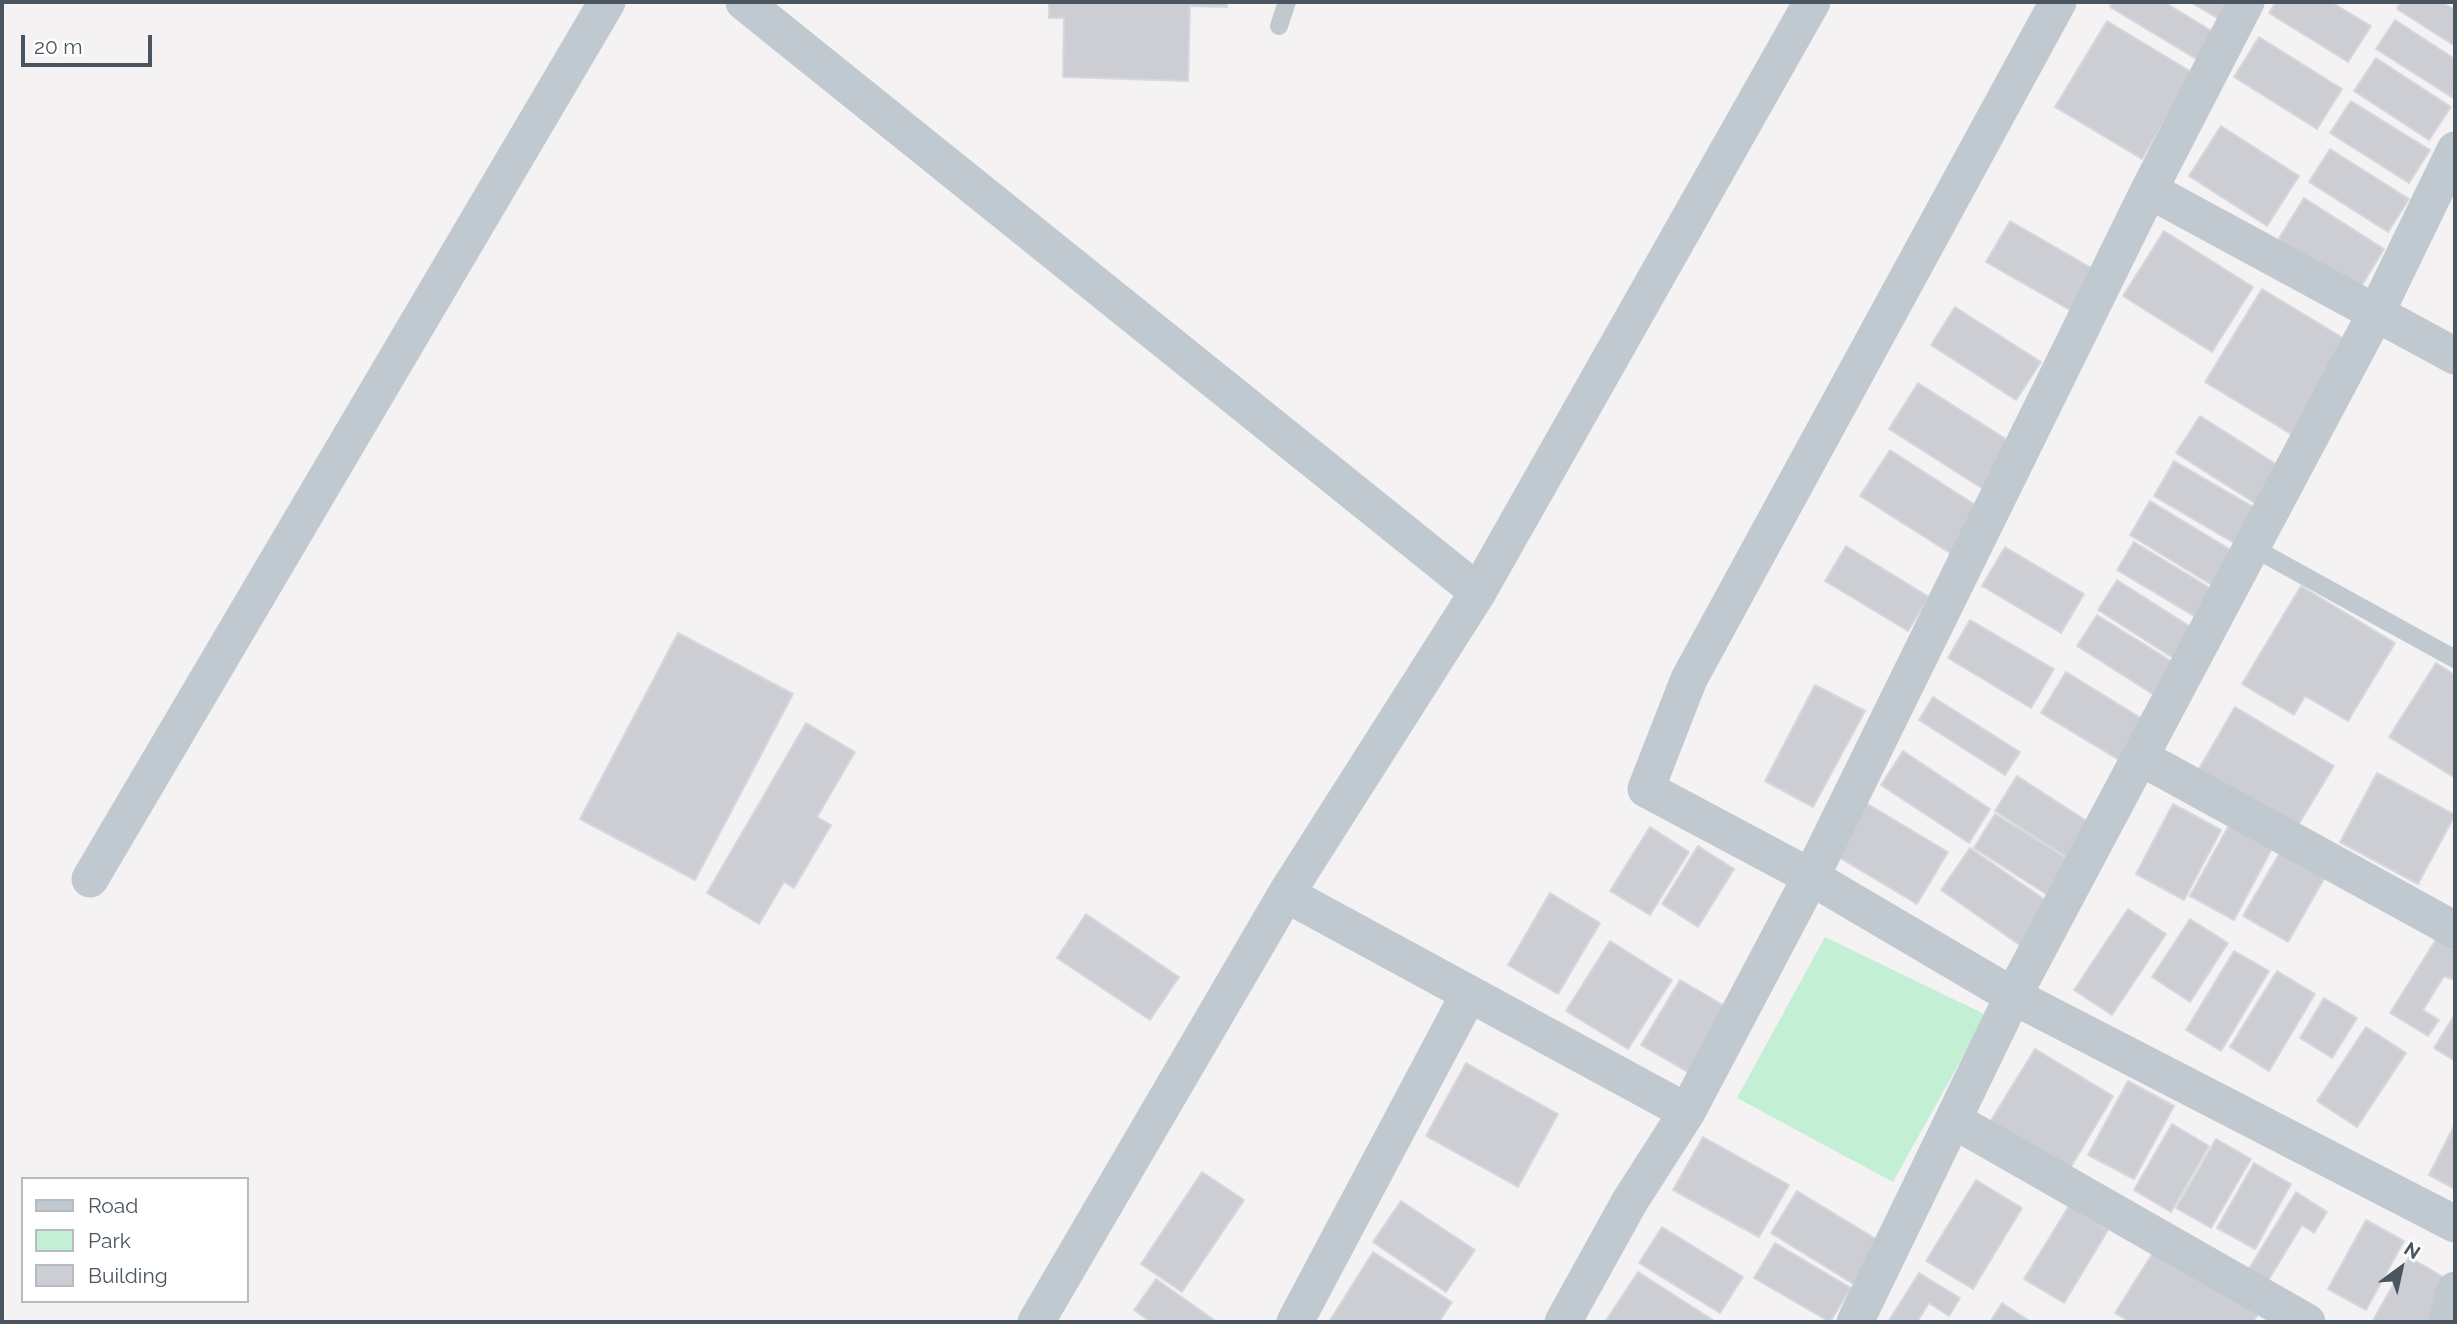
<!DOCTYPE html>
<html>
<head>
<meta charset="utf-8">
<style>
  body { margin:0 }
  #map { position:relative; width:2457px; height:1324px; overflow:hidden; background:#f4f2f2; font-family:Raleway,sans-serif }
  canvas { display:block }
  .frame { position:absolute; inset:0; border:4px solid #4a555f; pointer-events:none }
  .legend { position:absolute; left:21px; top:1177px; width:228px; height:126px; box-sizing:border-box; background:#fff; border:2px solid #b7bbbf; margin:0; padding:9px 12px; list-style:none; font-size:21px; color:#4a555f }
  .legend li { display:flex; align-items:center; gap:14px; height:35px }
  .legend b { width:35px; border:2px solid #b7bbbf }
  .north { position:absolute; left:2366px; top:1233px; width:70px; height:70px; -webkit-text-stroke:5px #fff; paint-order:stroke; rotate:33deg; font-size:19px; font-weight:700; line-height:28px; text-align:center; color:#4a555f }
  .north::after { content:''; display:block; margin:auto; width:24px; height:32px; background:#4a555f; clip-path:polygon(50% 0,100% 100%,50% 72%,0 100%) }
  .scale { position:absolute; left:21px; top:35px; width:131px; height:32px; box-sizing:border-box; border:4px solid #4a555f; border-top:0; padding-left:9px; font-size:21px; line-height:24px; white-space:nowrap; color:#4a555f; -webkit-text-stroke:5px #fff; paint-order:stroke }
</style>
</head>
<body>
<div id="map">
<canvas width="2457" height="1324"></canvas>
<div class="frame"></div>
<ul class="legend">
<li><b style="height:9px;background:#c0c9d0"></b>Road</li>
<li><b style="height:19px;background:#c3efd4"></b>Park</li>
<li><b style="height:19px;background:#ccced4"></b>Building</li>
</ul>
<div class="north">N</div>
<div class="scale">20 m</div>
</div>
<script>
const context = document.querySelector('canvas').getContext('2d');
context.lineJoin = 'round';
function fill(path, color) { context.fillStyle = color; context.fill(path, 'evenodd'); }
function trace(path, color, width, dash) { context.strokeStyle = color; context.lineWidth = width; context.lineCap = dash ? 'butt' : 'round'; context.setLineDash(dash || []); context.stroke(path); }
fill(new Path2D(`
  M1825 937 1986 1015 1893 1182 1737 1098Z`), '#c3efd4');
const building = new Path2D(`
  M1049 2H1227V7L1190 6 1188 81 1063 77 1064 18H1049Z
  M2113 2H2164L2215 33 2198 60 2110 7Z
  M2190 2H2229L2219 19Z
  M2276 2H2331L2371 26 2348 62 2269 13Z
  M2401 2H2442L2455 10V46L2397 9Z
  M2395 20 2455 59 2453 98 2376 49Z
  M2107 21 2193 73 2142 159 2055 107Z
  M2259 37 2342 89 2317 129 2234 77Z
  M2376 58 2451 107 2429 140 2354 91Z
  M2351 101 2430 150 2409 183 2330 133Z
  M2221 126 2299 176 2267 226 2189 176Z
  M2330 149 2409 199 2388 232 2309 182Z
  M2304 198 2384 249 2359 290 2278 240Z
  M2010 221 2093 269 2070 310 1986 262Z
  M2164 231 2253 287 2212 352 2123 296Z
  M2262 289 2348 341 2291 434 2205 382Z
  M1955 307 2041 362 2016 400 1931 345Z
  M1918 383 2012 443 1983 489 1889 429Z
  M2200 416 2284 469 2261 507 2176 453Z
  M1890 450 1983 510 1953 555 1860 496Z
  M2174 461 2255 508 2234 543 2154 496Z
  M2150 501 2236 553 2215 587 2130 535Z
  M2134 542 2215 591 2199 619 2117 570Z
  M1846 546 1929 597 1908 631 1825 581Z
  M2005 547 2084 594 2061 633 1982 586Z
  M2117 580 2197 631 2178 661 2098 610Z
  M2301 586 2395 643 2348 721 2305 696 2294 715 2242 684Z
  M2097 615 2179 666 2159 698 2077 646Z
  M1970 620 2054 669 2031 708 1948 658Z
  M678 633 793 694 695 880 580 819Z
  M2436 663 2455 675V778L2389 737Z
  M2066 672 2149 723 2124 763 2041 713Z
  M1815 685 1865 711 1813 807 1765 781Z
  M1933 697 2020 752 2005 775 1919 720Z
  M2235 707 2334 766 2294 832 2196 774Z
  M806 723 855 752 817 817 831 825 794 888 784 882 759 924 707 893Z
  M1903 751 1990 809 1969 843 1881 785Z
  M2377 773 2455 815 2418 884 2340 842Z
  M2017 776 2096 827 2074 862 1995 811Z
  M1866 803 1948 852 1917 904 1835 855Z
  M2173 804 2221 830 2184 900 2136 874Z
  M1995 814 2076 864 2054 899 1974 848Z
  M2233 818 2276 841 2234 920 2190 896Z
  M1650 827 1689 852 1650 915 1610 891Z
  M1698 846 1734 869 1698 927 1662 904Z
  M2283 847 2328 872 2288 942 2243 916Z
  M1970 848 2051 904 2021 946 1941 890Z
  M1550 893 1600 923 1558 994 1508 965Z
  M2128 909 2166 934 2112 1015 2074 990Z
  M1086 914 1179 977 1150 1020 1057 958Z
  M2190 919 2228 943 2190 1002 2152 977Z
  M2437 938 2455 950V980L2444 976 2423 1010 2439 1020 2428 1036 2390 1013Z
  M1610 941 1672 980 1628 1049 1566 1011Z
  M2234 951 2269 971 2221 1051 2186 1030Z
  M2277 971 2315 994 2269 1071 2230 1047Z
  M1680 980 1730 1009 1691 1074 1641 1045Z
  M2324 998 2357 1018 2332 1058 2300 1038Z
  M2455 1014V1061L2434 1048Z
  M2366 1027 2406 1053 2357 1127 2317 1101Z
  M2035 1049 2113 1096 2065 1177 1985 1130Z
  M1466 1063 1558 1114 1518 1187 1426 1136Z
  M2128 1081 2174 1106 2134 1179 2088 1155Z
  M2172 1124 2209 1146 2171 1212 2134 1190Z
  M2455 1124V1189L2429 1175Z
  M1703 1137 1789 1185 1759 1237 1673 1190Z
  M2216 1139 2251 1159 2211 1228 2176 1208Z
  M2254 1163 2291 1184 2255 1249 2217 1228Z
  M1202 1172 1244 1200 1182 1292 1141 1264Z
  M1976 1180 2022 1208 1973 1289 1926 1261Z
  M1797 1191 1881 1242 1855 1285 1771 1233Z
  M2296 1192 2327 1212 2314 1233 2302 1225 2266 1284 2247 1272Z
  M1401 1201 1475 1250 1446 1292 1373 1242Z
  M2069 1206 2108 1230 2064 1303 2024 1279Z
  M2366 1220 2404 1241 2366 1310 2328 1289Z
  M1662 1227 1743 1277 1720 1313 1639 1263Z
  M1775 1243 1851 1288 1830 1322 1754 1278Z
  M2156 1248 2259 1313 2253 1322H2130L2115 1313Z
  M1373 1252 1452 1302 1439 1322H1329Z
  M2409 1257 2452 1282 2429 1322H2372Z
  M1638 1272 1716 1322H1605Z
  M1919 1273 1960 1298 1949 1316 1929 1303 1917 1322H1888Z
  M1156 1279 1217 1322H1151L1134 1310Z
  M2002 1303 2031 1322H1990Z`);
fill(building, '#ccced4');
trace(building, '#d6d8dd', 2);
trace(new Path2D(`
  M1279 26 1287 2
  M2250 546 2455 659`), '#c0c9d0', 18);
trace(new Path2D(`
  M744 2 1478 592
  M2058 2 1689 679 1646 789 1811 877 2013 996 2455 1224
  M2149 190 2455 356
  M2140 757 2455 930
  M90 879 607 2
  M1286 894 1687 1112
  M1955 1121 2307 1322
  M1036 1322 1286 894 1478 592 1812 2
  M1295 1322 1469 994
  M1563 1322 1630 1201 1687 1112 1811 877 2149 190 2246 2
  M1855 1322 2013 996 2376 313 2455 150
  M2447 1322 2455 1290`), '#c0c9d0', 37);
</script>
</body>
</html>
